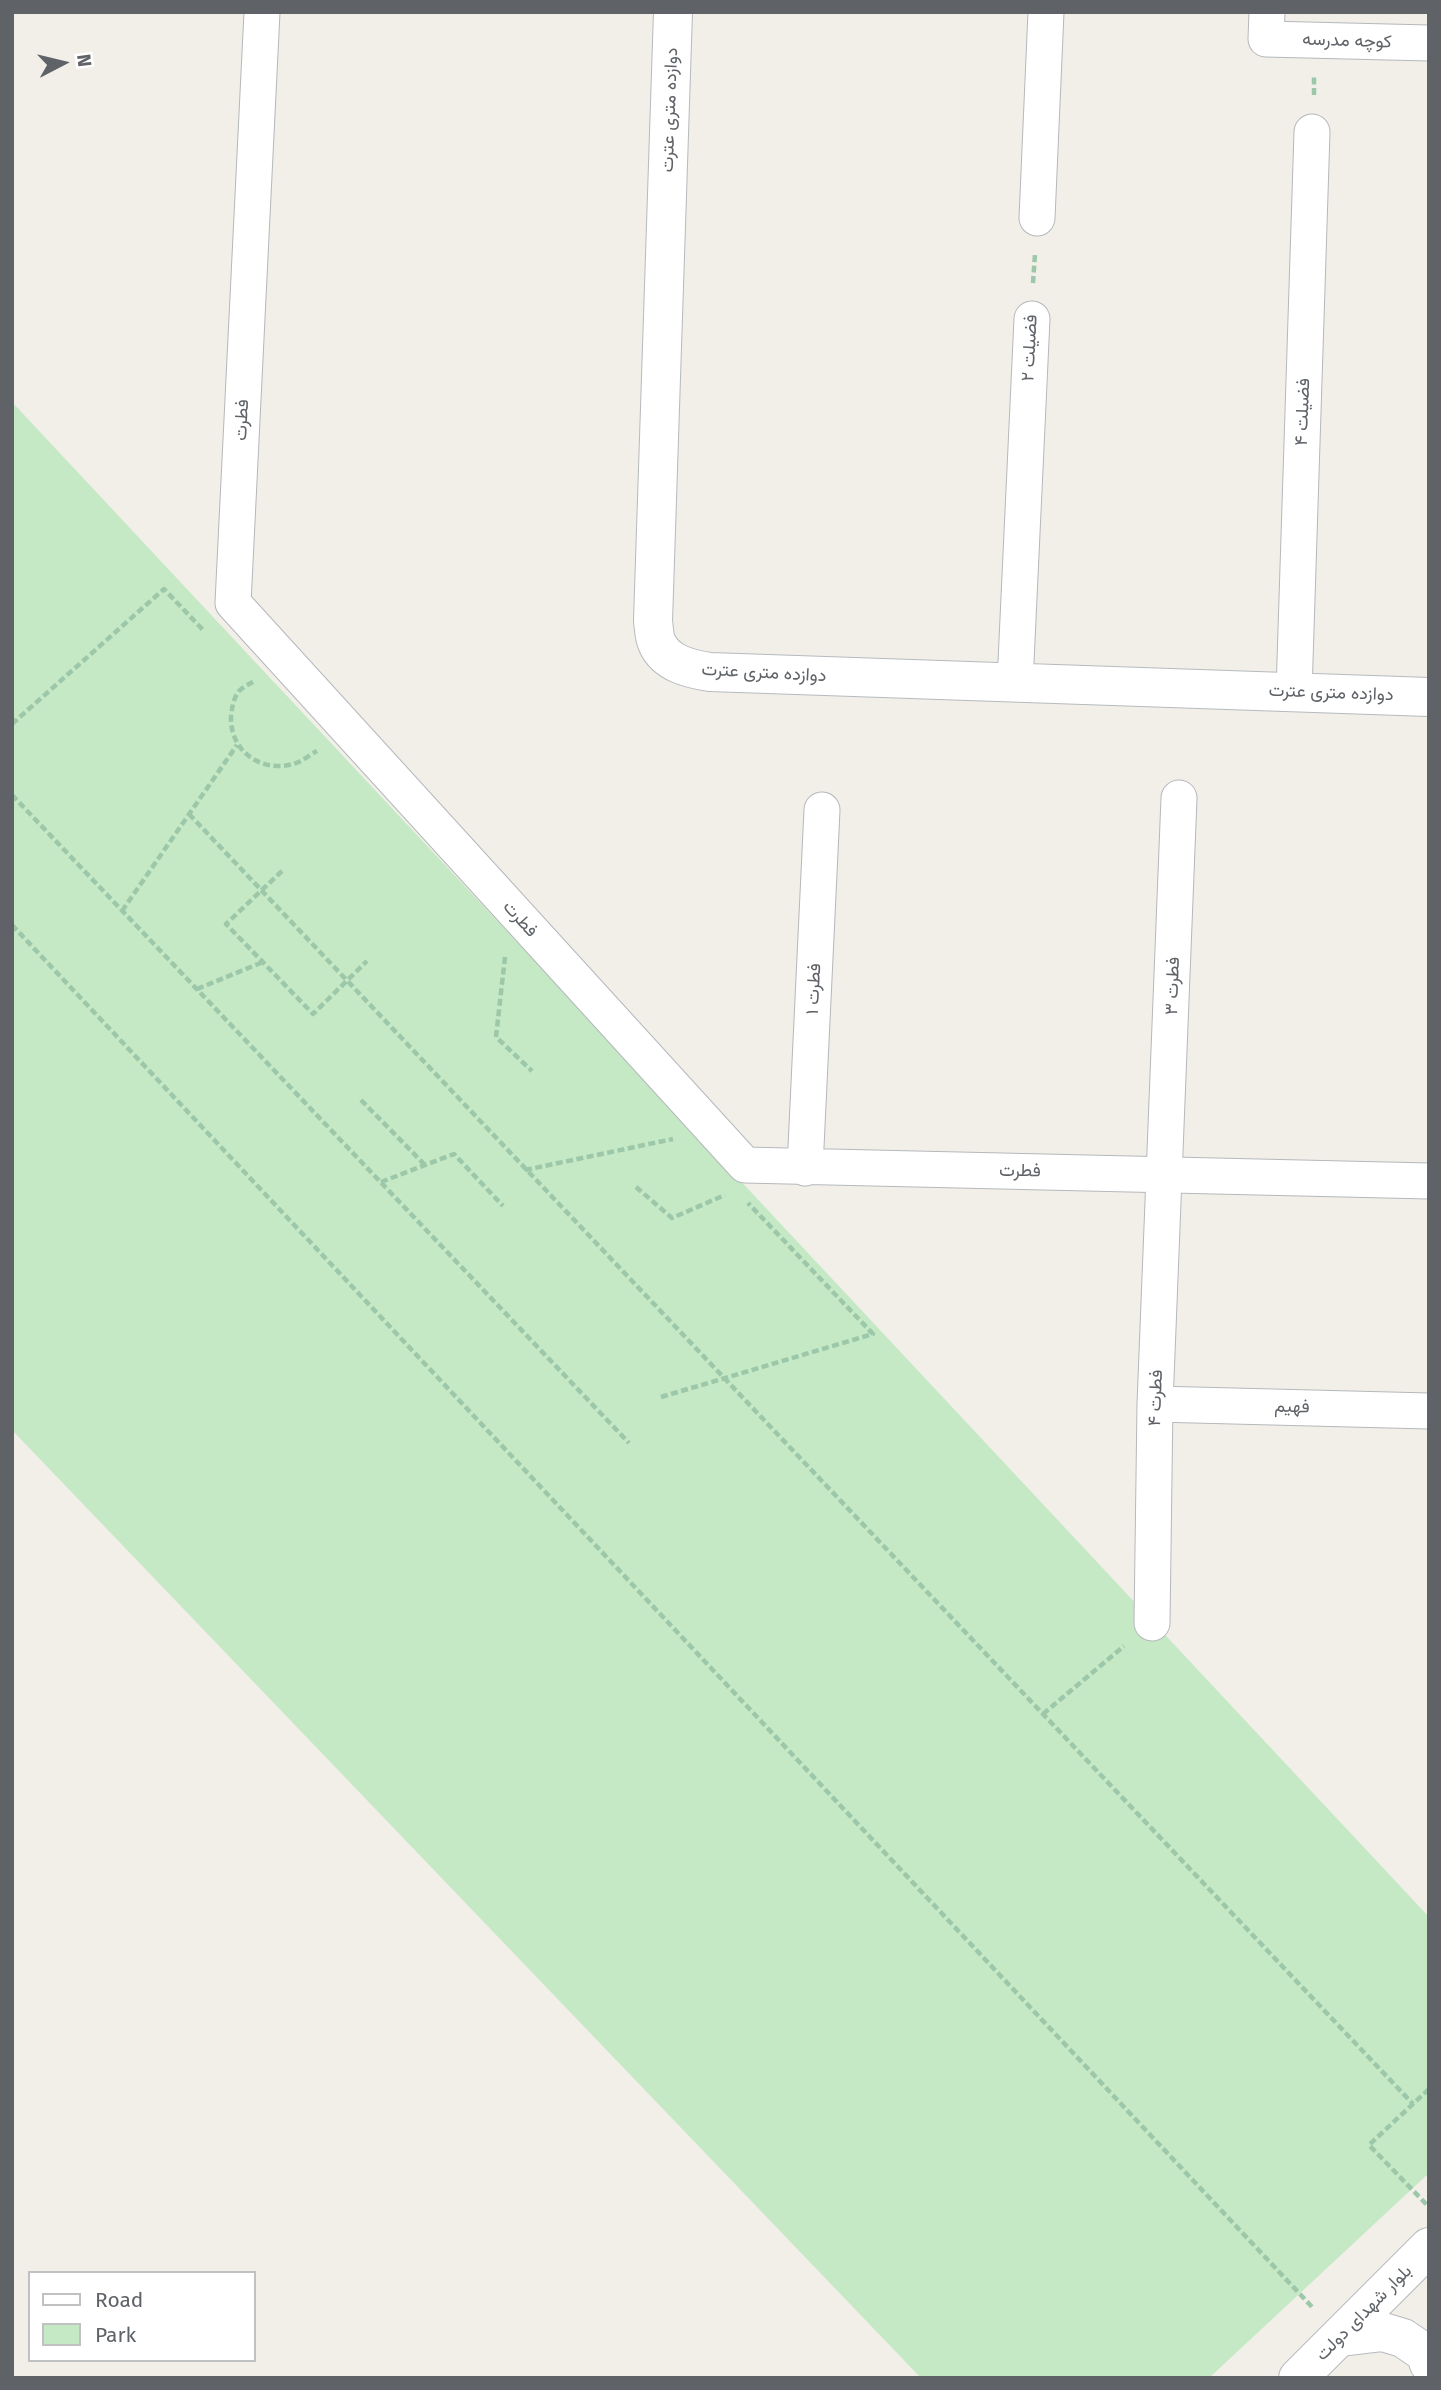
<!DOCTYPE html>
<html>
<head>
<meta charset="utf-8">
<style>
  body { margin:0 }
  #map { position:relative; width:1441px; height:2390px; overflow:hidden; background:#f1efe8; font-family:"Fira Sans",sans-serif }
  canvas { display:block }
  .frame { position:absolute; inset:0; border:14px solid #5f6368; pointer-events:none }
  .legend { position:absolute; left:28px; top:2271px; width:228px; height:91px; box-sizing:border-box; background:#fff; border:2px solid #bfc1c3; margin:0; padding:9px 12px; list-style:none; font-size:21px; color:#5f6368 }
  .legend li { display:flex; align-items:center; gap:14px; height:35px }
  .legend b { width:35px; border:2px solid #bfc1c3 }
  .north { position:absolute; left:28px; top:28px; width:70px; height:70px; -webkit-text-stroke:5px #fff; paint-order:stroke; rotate:83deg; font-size:19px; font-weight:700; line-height:28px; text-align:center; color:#5f6368 }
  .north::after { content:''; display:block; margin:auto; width:24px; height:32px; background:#5f6368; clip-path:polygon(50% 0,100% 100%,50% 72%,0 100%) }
</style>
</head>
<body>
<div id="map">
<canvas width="1441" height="2390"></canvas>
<div class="frame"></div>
<ul class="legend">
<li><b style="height:9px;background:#fff"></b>Road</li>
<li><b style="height:19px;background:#c5e8c5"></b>Park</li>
</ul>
<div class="north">N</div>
</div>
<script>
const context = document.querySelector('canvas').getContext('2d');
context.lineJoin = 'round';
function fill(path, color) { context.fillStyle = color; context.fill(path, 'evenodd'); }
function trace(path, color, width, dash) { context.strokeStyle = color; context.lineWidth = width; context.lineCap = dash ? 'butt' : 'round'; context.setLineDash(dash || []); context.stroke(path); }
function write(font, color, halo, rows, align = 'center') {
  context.font = font + ' "Fira Sans",Vazirmatn,sans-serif'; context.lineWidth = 6; context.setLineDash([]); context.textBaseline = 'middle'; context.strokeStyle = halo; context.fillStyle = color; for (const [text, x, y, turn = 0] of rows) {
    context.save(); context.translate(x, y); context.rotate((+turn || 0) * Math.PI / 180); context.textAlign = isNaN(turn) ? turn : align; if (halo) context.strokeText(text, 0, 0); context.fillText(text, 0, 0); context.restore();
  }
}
fill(new Path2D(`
  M12 402 1429 1917V2173L1209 2378H921L12 1430Z`), '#c5e8c5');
const street = new Path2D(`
  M262 12 233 603 745 1165 1429 1181
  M1267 12 1266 39 1429 43
  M1037 218 1046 12
  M1015 683 1032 319
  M1294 692 1312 132
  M805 1168 822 810
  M1155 1404 1429 1411
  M1152 1623 1155 1404 1179 798`);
const secondary = new Path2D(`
  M673 12 653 621C654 628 654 637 657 643 666 664 691 669 710 672L1429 697
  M1341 2337 1383 2332 1403 2338 1425 2353 1429 2364
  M1298 2378 1429 2247`);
trace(street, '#b5b8bc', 37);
trace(secondary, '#b6babf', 40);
trace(new Path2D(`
  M1314 95V76
  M1033 283 1035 254
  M253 682C249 684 243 687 239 691 233 699 232 708 231 717 230 751 261 773 293 764 301 762 310 755 317 751
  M12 724 164 589 204 631
  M12 795 629 1443
  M189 814 1413 2104
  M282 871 226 924 313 1014 367 961
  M122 911 237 745
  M12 925 1314 2309
  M505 957 496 1037 532 1071
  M197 989 263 962
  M361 1100 425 1165
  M525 1170 673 1139
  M381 1182 454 1154 503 1206
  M636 1187 672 1218 725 1195
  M661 1397 873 1334 748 1203
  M1043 1714 1124 1646
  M1429 2089 1369 2145 1429 2207`), '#9cc7a9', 4.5, [7, 3.5]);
trace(street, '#fff', 35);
trace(secondary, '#fff', 38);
write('18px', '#5f6368', '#fff', [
  ["کوچه مدرسه",1347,41,2],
  ["دوازده متری عترت",670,110,-88],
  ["فضیلت ۲",1030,348,-87],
  ["فضیلت ۴",1303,412,-88],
  ["فطرت",242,420,-87],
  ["دوازده متری عترت",764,673,3],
  ["دوازده متری عترت",1331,693,2],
  ["فطرت",520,919,48],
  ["فطرت ۳",1173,986,-88],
  ["فطرت ۱",814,989,-87],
  ["فطرت",1020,1171,1],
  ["فطرت ۴",1156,1398,-88],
  ["فهیم",1292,1407,2],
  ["بلوار شهدای دولت",1364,2313,-45]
]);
</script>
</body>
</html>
